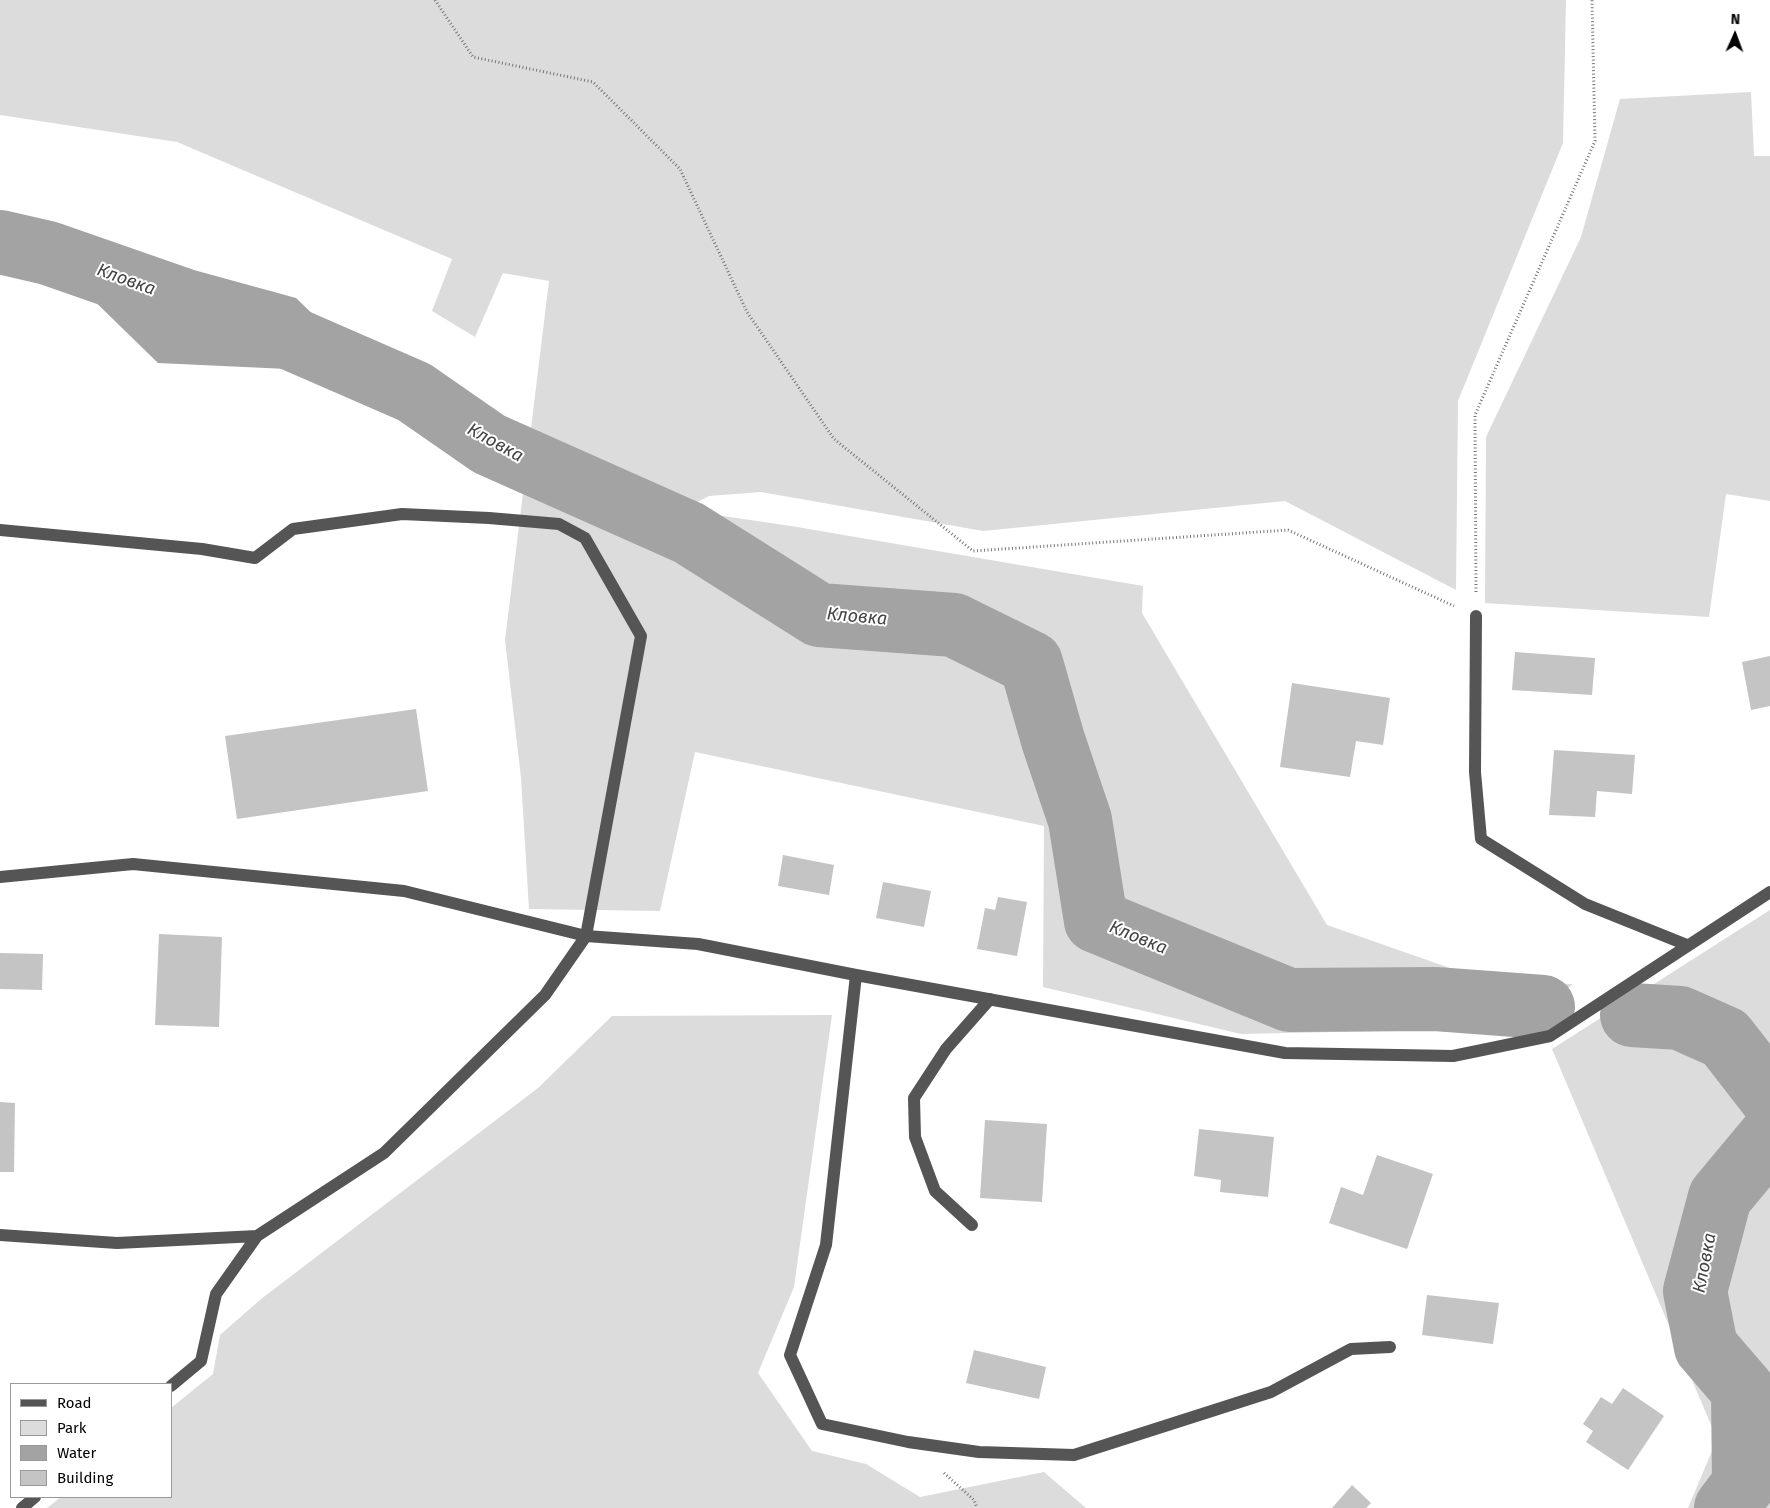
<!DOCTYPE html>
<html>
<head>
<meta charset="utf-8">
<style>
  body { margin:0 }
  #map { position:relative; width:1770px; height:1508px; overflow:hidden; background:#fff; font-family:"Fira Sans",sans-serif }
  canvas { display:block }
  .legend { position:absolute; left:10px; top:1383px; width:162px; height:115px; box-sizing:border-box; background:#fff; border:1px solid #999; margin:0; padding:6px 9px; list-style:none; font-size:15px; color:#000 }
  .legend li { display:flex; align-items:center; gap:10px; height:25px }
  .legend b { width:25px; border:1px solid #999 }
  .north { position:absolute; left:1710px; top:10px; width:50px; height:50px; -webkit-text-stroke:4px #fff; paint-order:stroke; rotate:2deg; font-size:14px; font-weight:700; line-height:20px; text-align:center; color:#000 }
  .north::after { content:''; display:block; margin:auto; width:18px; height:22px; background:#000; clip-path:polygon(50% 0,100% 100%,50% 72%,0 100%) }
</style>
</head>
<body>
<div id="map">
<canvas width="1770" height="1508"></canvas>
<ul class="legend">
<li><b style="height:6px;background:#555"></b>Road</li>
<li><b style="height:14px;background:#dcdcdc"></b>Park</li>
<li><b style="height:14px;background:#a3a3a3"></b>Water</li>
<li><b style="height:14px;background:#c4c4c4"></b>Building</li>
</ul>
<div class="north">N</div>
</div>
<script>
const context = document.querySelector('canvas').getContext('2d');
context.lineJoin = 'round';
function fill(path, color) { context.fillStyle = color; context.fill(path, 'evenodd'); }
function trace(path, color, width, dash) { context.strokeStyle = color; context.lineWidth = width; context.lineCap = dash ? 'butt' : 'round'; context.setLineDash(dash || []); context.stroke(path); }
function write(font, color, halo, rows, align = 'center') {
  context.font = font + ' "Fira Sans",sans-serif'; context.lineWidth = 4; context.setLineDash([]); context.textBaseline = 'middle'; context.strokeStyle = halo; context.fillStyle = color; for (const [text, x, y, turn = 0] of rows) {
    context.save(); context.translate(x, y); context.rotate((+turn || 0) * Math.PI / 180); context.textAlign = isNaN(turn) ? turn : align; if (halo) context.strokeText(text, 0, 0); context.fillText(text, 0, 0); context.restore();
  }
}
fill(new Path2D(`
  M0 0H1566L1563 143 1458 401 1456 590 1285 501 983 531 761 492 709 496 682 510 791 526 1143 586 1142 613 1327 925 1487 981 1573 984 1520 1028 1241 1034 1043 987 1044 826 695 752 660 911 529 909 521 778 505 640 549 281 503 273 475 337 432 311 452 259 177 142 0 115Z
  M1751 92 1754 156H1770V501L1726 494 1709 617 1485 603 1486 437 1581 237 1620 99Z
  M1770 910V1508H1688L1717 1439 1552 1049Z
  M832 1015 794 1287 758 1373 812 1451 866 1464 920 1497 1044 1472 1086 1508H47L61 1497H171V1408L213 1374 220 1335 261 1299 538 1088 612 1016Z`), '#dcdcdc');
fill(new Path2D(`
  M121 250 296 298 374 373 158 363 79 286Z`), '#a3a3a3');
trace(new Path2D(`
  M1727 1507V1508`), '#a3a3a3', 11);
trace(new Path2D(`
  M0 242 48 253 180 299
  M290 338 414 392 489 444 689 533 819 615 954 625 1031 663 1053 740 1080 820 1096 921 1289 1000 1435 999 1543 1007
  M1632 1015 1680 1018 1725 1038 1770 1096
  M1726 1508 1744 1484 1743 1390 1706 1347 1695 1291 1720 1197 1770 1137`), '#a3a3a3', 64);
fill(new Path2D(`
  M1515 652 1595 658 1592 695 1512 690Z
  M1770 656V706L1751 710 1742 662Z
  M1292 683 1390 698 1383 745 1356 741 1350 777 1280 767Z
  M416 709 428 791 237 819 225 736Z
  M1554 750 1635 755 1632 794 1597 791 1595 817 1549 815Z
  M783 855 834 865 829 895 778 886Z
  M883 882 931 891 924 927 876 918Z
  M998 897 1027 902 1017 956 977 949 985 908 995 910Z
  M159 934 222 937 219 1027 155 1025Z
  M0 953 43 954 42 990 0 989Z
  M0 1102 15 1103 14 1172H0Z
  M985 1120 1047 1124 1042 1202 980 1198Z
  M1199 1129 1274 1137 1268 1197 1220 1192 1221 1180 1194 1176Z
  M1377 1155 1433 1174 1407 1249 1329 1223 1341 1187 1363 1195Z
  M1427 1295 1499 1303 1493 1344 1422 1335Z
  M974 1350 1046 1367 1039 1399 966 1383Z
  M1623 1388 1664 1416 1628 1470 1586 1442 1593 1431 1583 1424 1601 1397 1612 1404Z
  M1352 1485 1371 1503 1366 1508H1332Z`), '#c4c4c4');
trace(new Path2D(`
  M435 0 473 57 593 82 680 169 747 312 834 439 973 551 1288 530 1454 606
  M1476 592 1475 415 1595 141 1592 0
  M944 1473 974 1500 977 1508`), '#777', 3, [1, 2.5]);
trace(new Path2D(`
  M0 530 202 549 255 558 293 529 402 514 489 518 559 524 585 538 641 636 586 936 545 995 384 1153 257 1236 117 1243 0 1235
  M1476 616 1475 772 1481 839 1585 904 1687 945
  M0 877 133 864 404 891 586 936 698 944 856 975 1285 1053 1453 1056 1550 1036 1770 892
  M856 975 826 1245 790 1355 822 1424 908 1442 979 1452 1074 1455 1271 1392 1351 1349 1390 1347
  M972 1225 935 1191 915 1137 914 1098 946 1049 990 999
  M171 1386 201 1361 216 1294 257 1236
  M22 1508 35 1497`), '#555', 12);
write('italic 18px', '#444', '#fff', [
  ["Кловка",126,280,20],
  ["Кловка",495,443,29],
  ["Кловка",857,617,5],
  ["Кловка",1138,938,22],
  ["Кловка",1705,1263,-79]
]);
</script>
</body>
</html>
